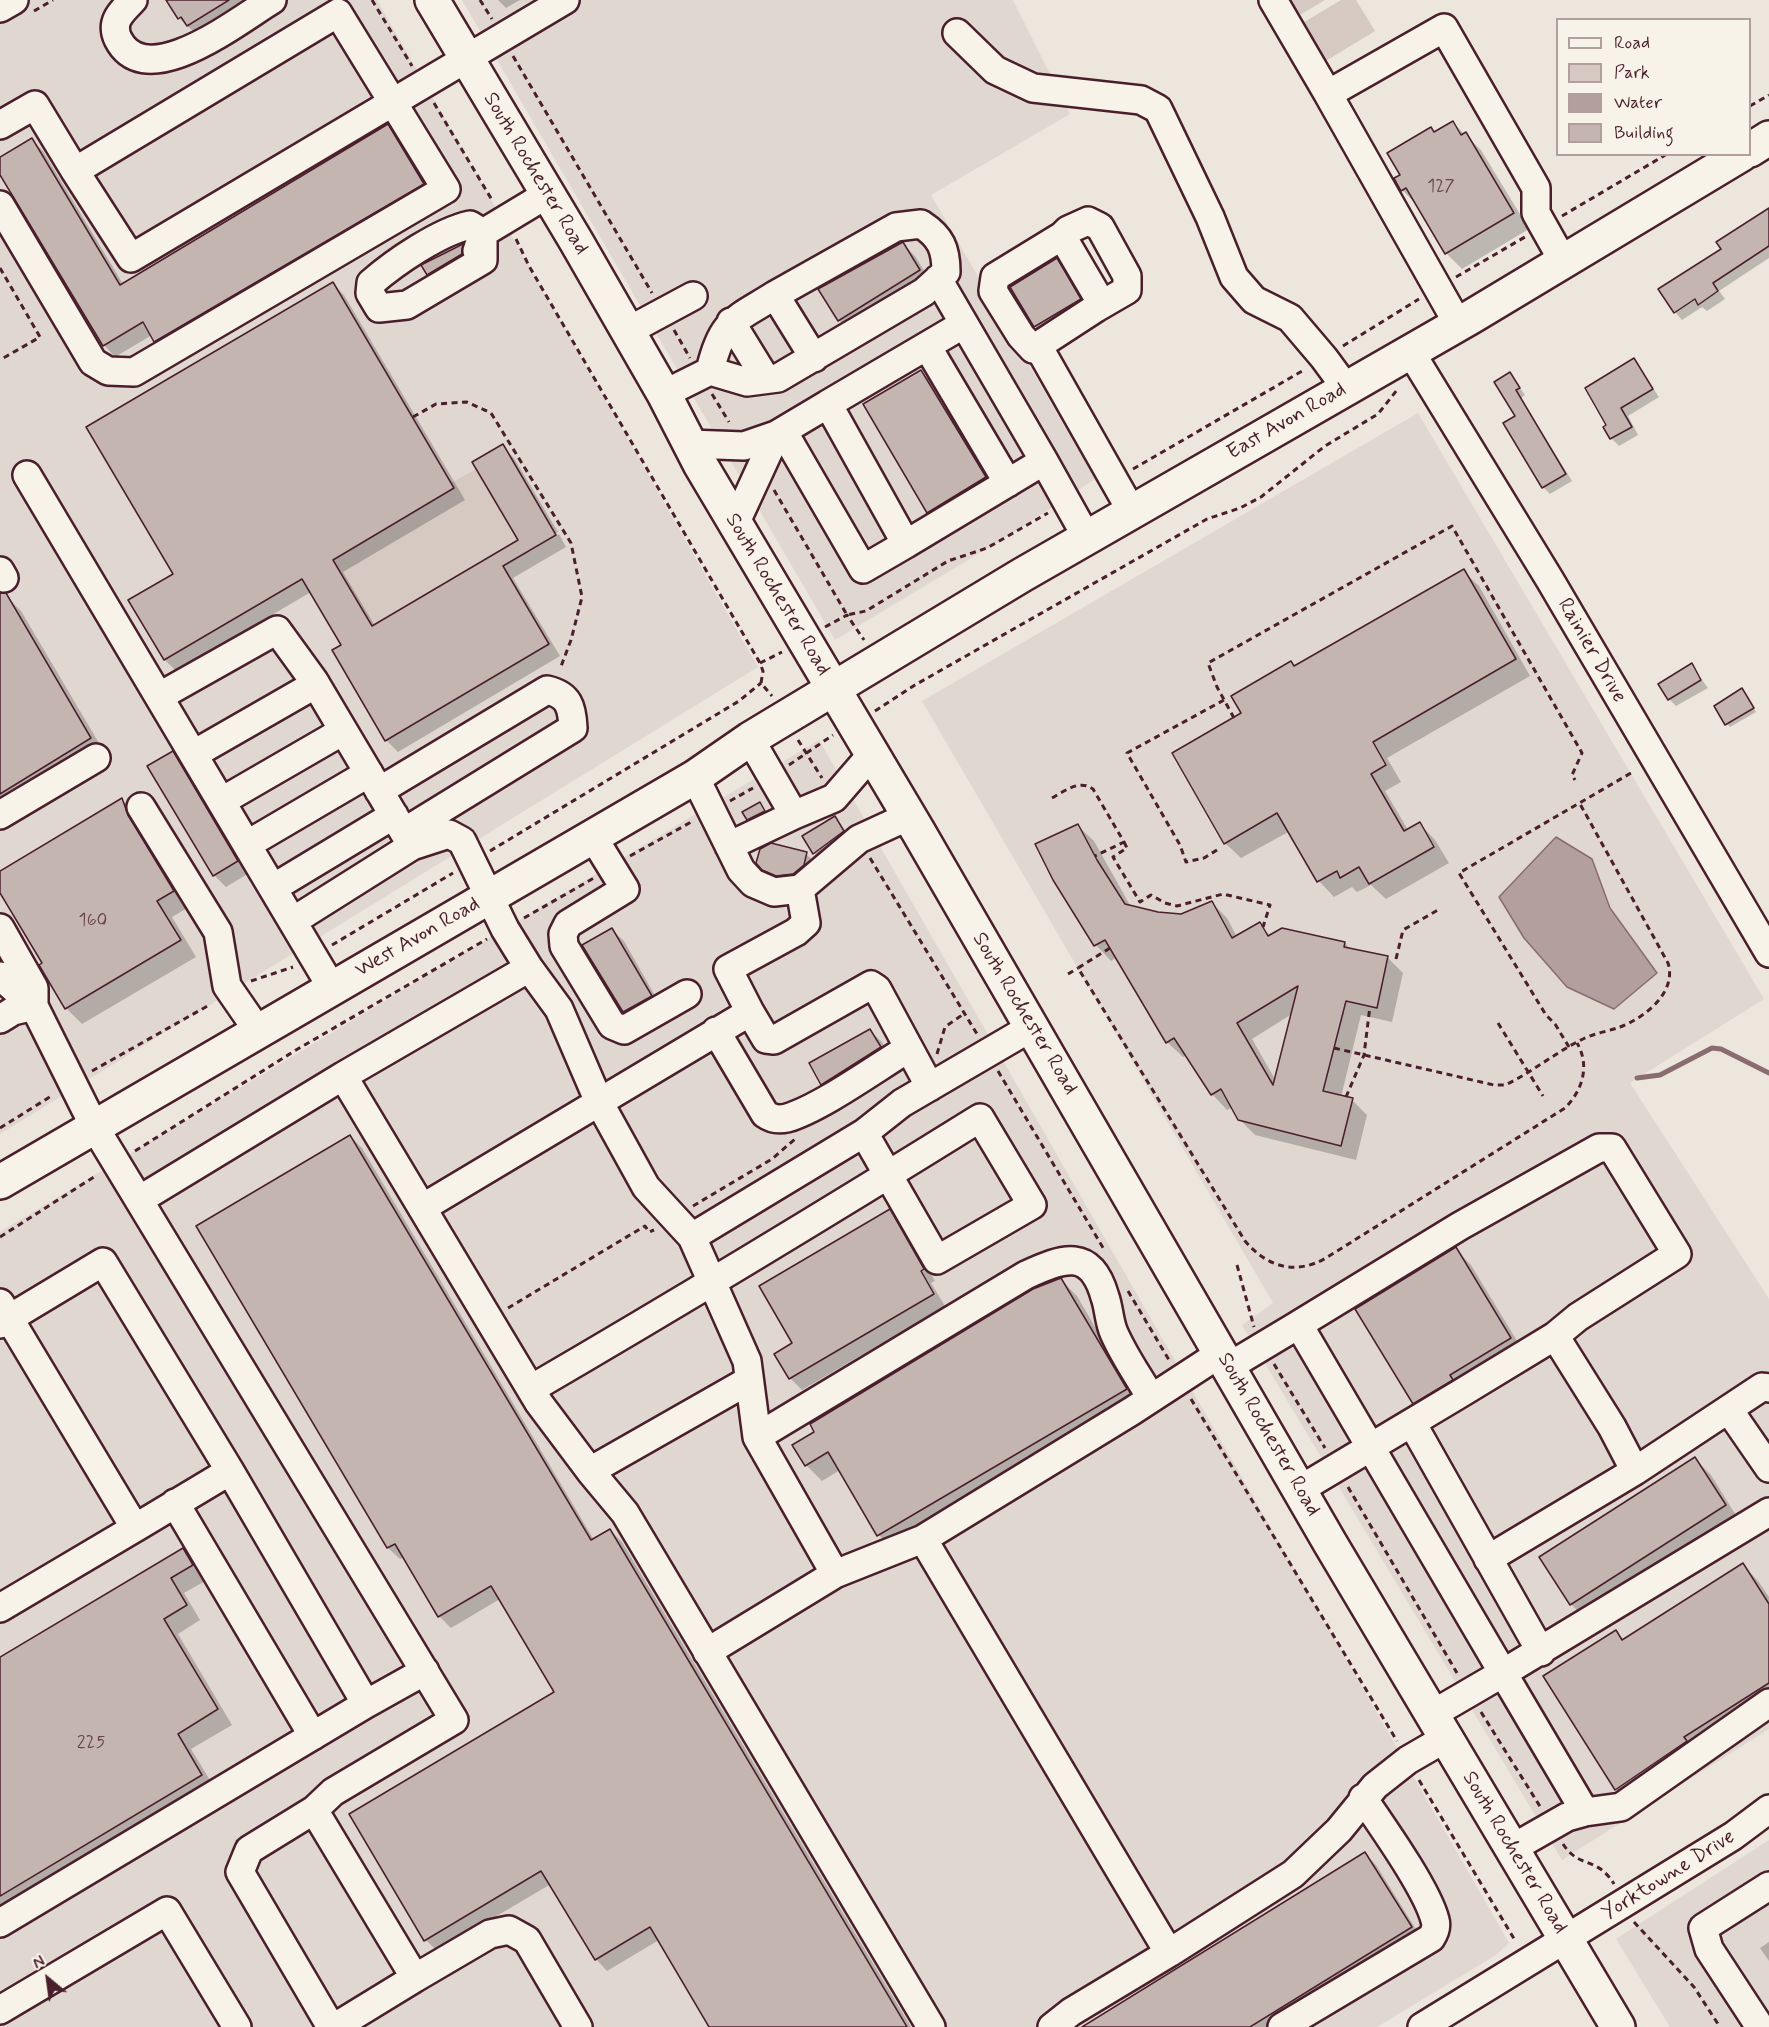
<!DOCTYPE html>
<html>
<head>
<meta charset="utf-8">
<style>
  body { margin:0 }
  #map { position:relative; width:1769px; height:2027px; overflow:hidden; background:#ece6dd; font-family:Mynerve,sans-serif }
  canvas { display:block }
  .legend { position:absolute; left:1556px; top:18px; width:195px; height:138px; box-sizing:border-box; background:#f7f3e8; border:2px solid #b29e9c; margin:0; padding:8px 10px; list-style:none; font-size:18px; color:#4a1f2b }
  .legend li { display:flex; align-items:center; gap:12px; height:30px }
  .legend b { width:30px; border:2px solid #b29e9c }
  .north { position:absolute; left:18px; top:1949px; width:60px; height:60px; -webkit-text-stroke:4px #f7f3e8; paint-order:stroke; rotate:331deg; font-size:16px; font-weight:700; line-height:24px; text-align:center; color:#4a1f2b }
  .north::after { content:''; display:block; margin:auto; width:21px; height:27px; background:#4a1f2b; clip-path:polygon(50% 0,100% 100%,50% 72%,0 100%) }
</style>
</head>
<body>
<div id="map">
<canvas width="1769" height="2027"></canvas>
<ul class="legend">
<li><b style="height:8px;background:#f7f3e8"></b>Road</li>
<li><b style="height:16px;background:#d5c9c2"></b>Park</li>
<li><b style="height:16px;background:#b39f9d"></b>Water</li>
<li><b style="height:16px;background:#c4b5b0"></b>Building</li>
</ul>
<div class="north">N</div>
</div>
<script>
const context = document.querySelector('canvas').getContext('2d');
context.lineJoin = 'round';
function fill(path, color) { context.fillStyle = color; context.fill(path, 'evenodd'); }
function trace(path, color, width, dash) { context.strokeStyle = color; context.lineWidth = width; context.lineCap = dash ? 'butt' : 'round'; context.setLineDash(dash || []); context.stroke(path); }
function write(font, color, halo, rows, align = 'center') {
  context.font = font + ' Mynerve,sans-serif'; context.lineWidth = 4.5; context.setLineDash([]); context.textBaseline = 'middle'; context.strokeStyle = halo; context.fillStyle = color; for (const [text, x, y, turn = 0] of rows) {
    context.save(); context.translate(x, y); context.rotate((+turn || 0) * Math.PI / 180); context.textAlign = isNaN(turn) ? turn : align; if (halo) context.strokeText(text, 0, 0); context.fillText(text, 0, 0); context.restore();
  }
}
fill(new Path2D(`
  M0 0H377L758 667 0 1134Z
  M462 0H1013L1070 114 931 195 1095 479 1016 531 835 640Z
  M1418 413 1764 999 1630 1083 1769 1299V1729L1562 1860 1242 1325 1273 1303 922 701Z
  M819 740 1509 1943 1496 1955 1377 2027H0V1232Z
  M1769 1840V2027H1670L1616 1939Z`), '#e0d7d0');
fill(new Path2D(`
  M1282 0H1325L1293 19Z
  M1341 0H1356L1375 31 1319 65 1296 27Z
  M476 469 521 545 364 631 325 564 454 488 451 483Z`), '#d5c9c2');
const water = new Path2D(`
  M1556 837 1592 859 1610 908 1657 973 1614 1009 1567 987 1524 938 1499 897Z`);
fill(water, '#b39f9d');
trace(water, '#896c6f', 1.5);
fill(new Path2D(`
  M169 0H259L199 37 179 18Z
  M498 0H520L506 8Z
  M1453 123 1481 150 1529 229 1462 269 1446 253 1418 206 1402 190 1396 179 1402 175 1431 129 1436 133Z
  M387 126 399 138 435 196 167 352 152 335 115 357 104 345 0 172V159L32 140 43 151 123 284Z
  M1769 210V258L1719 291 1725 299 1707 311 1702 307 1682 320 1675 312 1723 249Z
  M903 244 915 256 931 282 851 331 839 320Z
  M463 245 470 253 435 282 428 274Z
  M1056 260 1068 271 1091 311 1047 338 1035 326Z
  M333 284 344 295 465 500 343 572 375 626 520 541 502 446 514 458 558 532 526 550 529 552 559 534 566 547 513 578 560 656 398 752 386 740 334 651 343 645 311 592 176 671 165 660 175 574Z
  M1634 360 1659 397 1628 416 1638 435 1619 446 1611 438 1609 425Z
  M921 372 933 383 997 489 940 524 928 512Z
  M1510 374 1525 395 1521 398 1572 481 1550 494 1543 487 1517 417Z
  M1463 571 1479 586 1530 676 1387 758 1401 782 1385 791 1408 830 1420 824 1435 840 1449 863 1386 899 1371 885 1357 892 1352 887 1334 897 1319 881 1290 831 1241 858 1225 843 1243 714 1295 667Z
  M0 594 5 595 21 611 106 755 0 819Z
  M1691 665 1708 688 1676 706 1669 699Z
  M1745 694 1756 712 1730 727 1727 724Z
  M172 753 184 764 249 873 226 887 214 875 149 766Z
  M122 800 138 815 189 907 172 917 196 957 82 1024 66 1008 41 965 44 964 0 890V872Z
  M760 804 767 815 751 823 748 819Z
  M838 821 846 835 817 856 814 853Z
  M1078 826 1094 841 1131 907 1158 914 1181 915 1212 903 1227 918 1237 937 1259 924 1271 936 1345 943 1351 950 1388 958 1403 973 1392 1022 1361 1015 1341 1097 1352 1100 1367 1115 1356 1160 1255 1135 1239 1119 1233 1107 1227 1110 1212 1094 1187 1055 1183 1057 1167 1042 1117 957 1111 961 1096 945ZM1292 1014 1276 1081 1252 1039Z
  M806 854 818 865 815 877 775 881 758 862Z
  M612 930 624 941 662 1008 636 1023 624 1012 584 946Z
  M870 1031 882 1042 891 1059 834 1096 822 1084Z
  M350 1136 362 1148 594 1540 610 1530 622 1542 911 2027H711L659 1940 607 1971 596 1959 551 1884 437 1951 426 1940 556 1693 500 1599 451 1628 439 1616 404 1557 400 1559 388 1548 198 1227Z
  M889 1211 901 1222 935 1281 931 1283 945 1306 802 1390 790 1378 794 1343Z
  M1455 1249 1471 1265 1525 1354 1430 1419 1414 1403Z
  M1061 1280 1077 1296 1141 1406 894 1551 879 1535 840 1470 822 1481 806 1465Z
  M1695 1459 1711 1475 1740 1522 1587 1620 1571 1604Z
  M183 1550 198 1565 207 1580 184 1593 200 1620 178 1634 232 1725 191 1749 216 1790 0 1920V1659Z
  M1743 1565 1758 1581 1769 1597V1708L1632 1805 1616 1789 1545 1677 1616 1631 1624 1640Z
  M1365 1854 1376 1865 1422 1939 1280 2027H1098Z
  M1769 1942V1961L1760 1948Z`), '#0003');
trace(new Path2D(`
  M1637 1078 1660 1075 1712 1048 1721 1049 1769 1073`), '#896c6f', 5);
const building = new Path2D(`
  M166 0H229L187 26 181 17 178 19Z
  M1453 121 1461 135 1466 132 1514 213 1445 254 1406 188 1401 191 1394 178 1400 175 1387 153 1431 127 1434 132Z
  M388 124 424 184 154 342 143 322 103 346 0 175V157L32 138 120 285Z
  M1769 208V246L1713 283 1718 291 1698 305 1695 299 1674 313 1658 289 1721 249 1716 242Z
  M903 242 920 270 838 321 818 289Z
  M463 244 462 254 427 275 421 265Z
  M1057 258 1081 299 1034 327 1010 287Z
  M333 282 454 488 333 560 372 626 518 540 472 462 503 444 556 535 503 566 549 644 385 741 332 650 341 645 302 579 164 660 128 600 173 574 86 427Z
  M1634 358 1653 389 1621 408 1632 427 1610 439 1603 427 1606 425 1585 388Z
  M921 370 986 477 927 513 863 404Z
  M1510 372 1520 388 1516 390 1566 474 1542 488 1503 423 1515 416 1494 382Z
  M1464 569 1516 659 1373 742 1386 765 1371 774 1404 831 1420 822 1434 847 1369 884 1359 867 1340 878 1337 871 1317 882 1277 813 1224 844 1172 753 1241 713 1231 696 1291 661 1294 666Z
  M0 593H6L91 738 0 794Z
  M1692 663 1701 680 1668 700 1658 684Z
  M1742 688 1754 708 1725 725 1714 706Z
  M173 751 238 861 213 876 147 766Z
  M122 798 128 815 174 891 157 901 181 940 65 1009 39 965 42 963 0 893V871Z
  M760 802 765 811 747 820 742 812Z
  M835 816 844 831 813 854 802 836Z
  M1078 824 1097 860 1125 904 1158 912 1181 914 1212 901 1232 938 1260 922 1268 936 1282 928 1345 942 1344 947 1388 956 1377 1008 1346 1001 1334 1048 1323 1091 1353 1098 1341 1146 1238 1120 1221 1089 1211 1095 1174 1038 1166 1043 1105 940 1094 946 1053 880 1035 844ZM1298 986 1273 1085 1237 1023Z
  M771 843 807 852 804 865 793 874 776 876 762 870 756 863 760 849Z
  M612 928 652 996 623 1012 582 945Z
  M870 1029 881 1047 821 1085 809 1063Z
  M350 1135 591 1540 610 1529 907 2027H709L650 1927 595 1960 541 1871 424 1941 349 1814 554 1692 491 1586 438 1617 395 1544 387 1548 196 1226Z
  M890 1209 924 1269 921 1271 934 1294 789 1379 774 1354 792 1343 759 1286Z
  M1456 1247 1511 1338 1450 1375 1453 1380 1413 1404 1355 1309Z
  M1061 1278 1127 1389 877 1536 828 1452 805 1466 792 1445 814 1432 810 1424 1033 1289Z
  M1695 1457 1726 1505 1570 1605 1539 1557Z
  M183 1548 193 1565 171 1578 187 1605 164 1619 218 1709 178 1734 202 1775 0 1896V1657Z
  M1743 1563 1769 1604V1683L1684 1737 1687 1741 1615 1790 1543 1676 1616 1630 1622 1640Z
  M1365 1852 1412 1927 1250 2027H1082Z`);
fill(building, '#c4b5b0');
trace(building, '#4a1f2b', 1.5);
const minor = new Path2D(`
  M133 0C121 12 110 22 118 39 146 95 240 19 272 0
  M1273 0 1328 94
  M0 8 14 0
  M957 33 995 70 1033 88 1141 100 1158 109 1210 217 1234 277 1254 300 1290 318 1324 358 1346 388
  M0 125 35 105 75 171 338 13 446 189 134 372 108 371 93 362 0 205
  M75 171 131 258 565 0
  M470 225 483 233V260L407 305 379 308 370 293 371 283C395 262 439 232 470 225Z
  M1062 236 1099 299 1096 308 1033 349 1021 336 993 291 995 277Z
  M1062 236 1068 230 1088 221 1100 227 1127 276V290L1096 308
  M477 251 483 233 546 195
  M938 279 1044 461
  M731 322 766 379
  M1458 324 1328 94 1444 28 1536 188V213L1563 261
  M628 331 693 296
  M927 346 1008 483
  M1038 346 1132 512
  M1410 351 1550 580 1769 953
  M710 371C722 320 734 321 775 295L814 358
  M664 394 710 371 747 382 778 378 924 292 946 272C946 249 941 237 921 224L896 227 775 295
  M828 404 964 324
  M783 431 863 569 906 544
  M689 444 744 446 776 435 828 404 906 544 1044 461 1087 538
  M27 475 332 988
  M735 524 776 435
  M0 571 4 578
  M160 696 277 630 314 681 412 846
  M194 754 316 684
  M695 777 741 870 753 883 774 892 800 889 859 839 909 816
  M379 791 547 690C569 695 572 707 573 728L404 832
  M222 801 343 731
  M141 807 218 932 227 986 258 1031
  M0 815 96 758
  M794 815 834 798 872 754
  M593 837 625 889 568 924 563 934 564 946 612 1025 624 1030 687 994
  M248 844 369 773
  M729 846 794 815 750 739
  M273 888 394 815
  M293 921 412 846 449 834 462 841 505 929 529 968 559 1009 599 1102 646 1187 692 1237 747 1361 757 1437 835 1574 923 1539 1169 1953 1293 1874 1339 1830 1375 1786 1408 1760 1446 1738
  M0 928 34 988V1006L13 1011 0 1019
  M0 976 34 1006 94 1126 454 1720 333 1792 314 1810 415 1978 490 1934 509 1930 527 1940 578 2027
  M750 1012 728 969 796 932 806 923 800 889
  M716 1031 765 1114C772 1119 778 1120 787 1118 821 1108 876 1068 909 1048
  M343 1076 529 968
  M139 1200 343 1076 539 1403 590 1471 748 1381
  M422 1208 750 1012 766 1039 774 1040 871 985 877 989 930 1087
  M692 1237 864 1133 902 1103 1032 1027
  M0 1303 135 1528 0 1608
  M0 1324 103 1262 230 1471
  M1228 1367 1298 1325
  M531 1389C682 1301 832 1210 980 1118L1032 1205 937 1260C913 1218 888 1175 864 1133
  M1729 1410 1769 1468
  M1412 1423 1541 1652
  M757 1437 1026 1275C1063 1258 1091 1247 1105 1297 1109 1308 1109 1322 1114 1333 1124 1356 1139 1377 1151 1398
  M590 1471 625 1513 931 2027
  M1635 1471 1762 1387 1769 1388
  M1299 1490C1385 1439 1470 1388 1555 1336L1578 1317 1677 1254 1612 1148H1599L1460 1226 1298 1325 1303 1332 1503 1673 1431 1715
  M175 1503 313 1736
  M135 1528 230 1471 366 1704 425 1671
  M923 1539 1132 1411 1221 1353
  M1488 1559 1635 1471 1612 1427 1555 1336
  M707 1652 835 1574
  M314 1810 249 1850 240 1872 331 2027
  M1585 1812 1621 1807 1769 1703
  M1511 1849 1567 1817 1585 1812 1503 1673 1769 1512
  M0 1923 366 1704
  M0 2010 167 1911 237 2027
  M335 2027 415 1978
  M1052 2027 1071 2012 1169 1953
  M1282 2027 1431 1938C1435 1932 1437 1927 1435 1920 1427 1889 1382 1826 1363 1798
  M1422 2027 1733 1836 1769 1809
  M1760 2027 1709 1949 1703 1928 1769 1886`);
const major = new Path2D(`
  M432 0 576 241 664 394 700 464 918 831 1330 1543 1618 2027
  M1750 150 1769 138
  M0 1182 695 777 750 739 1022 575 1471 317 1742 154`);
trace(minor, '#4a1f2b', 32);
trace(major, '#4a1f2b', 38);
trace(new Path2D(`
  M372 0 412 66
  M480 0 492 19
  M34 11 53 0
  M513 56 652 293
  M434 103 492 200
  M1750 106 1769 95
  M1562 216 1667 154
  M516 239 529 266 760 663 763 671 761 683 772 696
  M0 268 40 337 0 360
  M1456 277 1525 237
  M674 330 690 358
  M1343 346 1419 299
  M712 394 729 422
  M413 417 436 404 467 402 491 413 571 543 582 597 571 640 560 669
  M1133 469 1304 370
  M774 490 847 615 866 611 948 561 987 548 1048 513
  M825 627 847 615 864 640
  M760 663 782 652
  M875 711 915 685 1207 519 1240 508 1261 497 1325 446 1378 414 1397 390
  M1234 718 1217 687 1208 663 1452 526 1582 753 1572 775 1575 780
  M798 740 822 778
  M789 765 833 735
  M1052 798C1065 791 1079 779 1093 789L1124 842 1095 856
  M730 801 753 788
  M1124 842 1127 848 1113 857 1140 902 1151 895 1165 903 1177 906 1223 894 1270 905 1263 927
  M1217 850 1204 858 1186 862 1180 845 1127 753 1224 700
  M490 851 739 701 761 683
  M630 856 693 821
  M870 858 977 1034
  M524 918 594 878
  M332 945 453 873
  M1110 948 1078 968 1245 1241C1268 1268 1296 1275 1326 1258L1565 1108C1583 1090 1590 1065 1577 1043
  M1396 959 1403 930 1438 910
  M1068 974 1078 968
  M251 981 293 967
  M1498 1023 1543 1096
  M1569 1047 1555 1024 1546 1015 1459 873 1631 773
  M1334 1048 1494 1085H1505C1533 1072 1557 1051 1585 1038 1596 1033 1609 1031 1620 1027 1646 1017 1677 992 1668 963L1579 802
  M937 1054 945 1027 965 1013
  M92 1071 211 1004
  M998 1071 1105 1251
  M1346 1097 1364 1055 1370 1006
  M0 1128 53 1095
  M135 1151 296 1050 487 939
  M693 1206 772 1159 795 1139
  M0 1237 97 1175
  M1237 1265 1254 1327
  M1128 1291 1169 1360
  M508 1308 645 1226 649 1232 654 1230
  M1274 1364 1325 1448
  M1191 1399 1397 1741
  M1348 1487 1457 1673
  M1481 1712 1541 1808
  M1419 1780 1516 1942
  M1563 1844C1579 1869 1597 1856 1614 1884
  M1634 1922 1694 1987 1720 2027`), '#4a1f2b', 3, [6, 4.5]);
trace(minor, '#f7f3e8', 27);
trace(major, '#f7f3e8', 33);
write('18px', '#68444c', null, [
  ["127",1441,187],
  ["160",93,921],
  ["225",91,1743]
]);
write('21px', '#4a1f2b', '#f7f3e8', [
  ["South Rochester Road",535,174,59],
  ["East Avon Road",1287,422,-30],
  ["South Rochester Road",777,595,59],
  ["Rainier Drive",1591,651,60],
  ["West Avon Road",418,938,-30],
  ["South Rochester Road",1024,1014,59],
  ["South Rochester Road",1268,1435,60],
  ["South Rochester Road",1514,1853,59],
  ["Yorktowne Drive",1669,1876,-32]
]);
</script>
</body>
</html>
